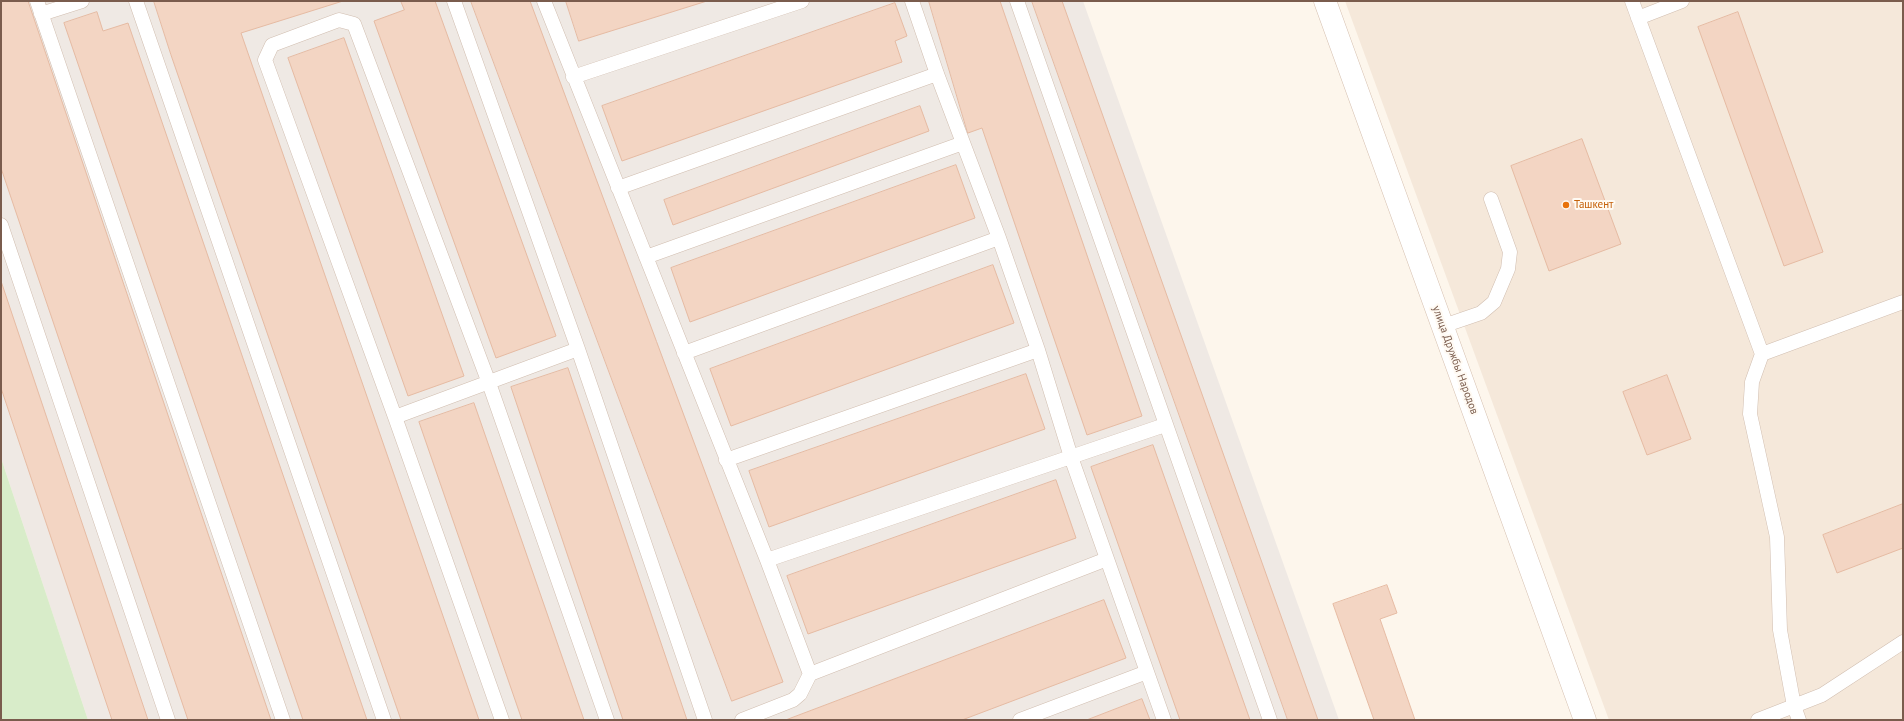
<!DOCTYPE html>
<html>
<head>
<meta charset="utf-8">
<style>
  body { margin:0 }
  #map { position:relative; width:1904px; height:721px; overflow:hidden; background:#fdf6ec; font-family:"PT Sans",sans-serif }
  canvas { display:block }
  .frame { position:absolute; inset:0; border:2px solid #7a5c4d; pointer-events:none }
</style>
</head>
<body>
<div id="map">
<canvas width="1904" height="721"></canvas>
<div class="frame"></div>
</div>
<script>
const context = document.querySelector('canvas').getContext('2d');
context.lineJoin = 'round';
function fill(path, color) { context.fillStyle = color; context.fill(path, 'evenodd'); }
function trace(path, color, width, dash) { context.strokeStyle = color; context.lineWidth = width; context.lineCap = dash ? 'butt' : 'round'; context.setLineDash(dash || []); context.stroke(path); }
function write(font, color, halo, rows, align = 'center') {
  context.font = font + ' "PT Sans",sans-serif'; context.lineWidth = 4; context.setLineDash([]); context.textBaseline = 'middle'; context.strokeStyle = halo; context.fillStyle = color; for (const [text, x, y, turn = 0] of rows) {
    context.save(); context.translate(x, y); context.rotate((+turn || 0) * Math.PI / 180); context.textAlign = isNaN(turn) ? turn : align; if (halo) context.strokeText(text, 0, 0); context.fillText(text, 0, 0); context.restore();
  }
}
fill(new Path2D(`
  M1345 1H1903V720H1609Z`), '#f5e8da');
fill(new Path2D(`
  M1 1H1083L1339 720H88L1 458Z`), '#efe9e4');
fill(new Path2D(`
  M1 458 88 720H1Z`), '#d8ecc9');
const building = new Path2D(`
  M1 1H28L271 720H188L1 168Z
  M154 1H343L241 33 479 720H401L171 55Z
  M401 1H435L556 336 496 358 374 21 404 10Z
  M471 1H530L783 682 732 701Z
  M566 1H707L579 41Z
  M929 1H1000L1142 416 1087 435 982 128 968 133Z
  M1032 1H1062L1318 720H1288Z
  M895 3 907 36 895 41 902 62 622 161 602 106Z
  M97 12 103 31 128 23 367 720H303L64 23Z
  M1738 12 1823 252 1784 266 1698 27Z
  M344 38 464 376 408 396 288 58Z
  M920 106 929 131 673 225 664 200Z
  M1582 139 1621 244 1549 271 1511 166Z
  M956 165 975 218 690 322 671 268Z
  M993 265 1014 323 731 426 710 369Z
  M1 281 148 720H112L1 388Z
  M568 368 687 720H623L511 387Z
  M1026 374 1045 429 769 527 749 471Z
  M1667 375 1691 439 1647 455 1623 392Z
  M474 403 584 720H522L419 422Z
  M1153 445 1250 720H1180L1091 467Z
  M1056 480 1076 538 808 634 787 576Z
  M1903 504V548L1837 573 1823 535Z
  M1387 585 1397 613 1380 619 1415 720H1374L1333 604Z
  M1104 600 1126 658 962 720H786Z
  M1142 699 1150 720H1087Z`);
fill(building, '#f3d5c3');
trace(building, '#e6bba3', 1);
const lane = new Path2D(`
  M37 1 283 720
  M136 1 384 720
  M454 1 578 349 705 720
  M544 1 767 560 810 674
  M912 1 937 74 999 238 1038 350 1071 457 1164 720
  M1017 1 1270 720
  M1632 1 1762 354 1903 302
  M41 14 82 1
  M1638 18 1682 1
  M573 77 802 1
  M618 188 937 74
  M1 225 168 720
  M646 257 963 143
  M1443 326 1481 313 1494 302 1508 269 1510 252 1491 199
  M684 353 999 238
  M1762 354 1752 382 1750 414 1777 537 1780 630 1794 706 1799 720
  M395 417 578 349
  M726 460 1038 350
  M767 560 1165 425
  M502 720 395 417 265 60 272 45 339 20 354 24 489 383 607 720
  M742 720 793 700 800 694 810 674 1107 559
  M1020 720 1147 672
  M1758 720 1822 695 1903 642`);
const secondary = new Path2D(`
  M1325 1 1585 720`);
trace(lane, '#d1beb0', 15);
trace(secondary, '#d6c0b0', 23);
trace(lane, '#fff', 14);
trace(secondary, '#fff', 22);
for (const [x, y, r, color] of [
  [1566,205,4,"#e8710a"]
]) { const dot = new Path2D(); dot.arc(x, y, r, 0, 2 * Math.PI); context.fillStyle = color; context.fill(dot); trace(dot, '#fffaf3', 1.5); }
write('11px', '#c56008', '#fffaf3', [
  ["Ташкент",1574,205]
], 'left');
write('11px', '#7a5c4d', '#fffaf3', [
  ["улица Дружбы Народов",1455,360,70]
]);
</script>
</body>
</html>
